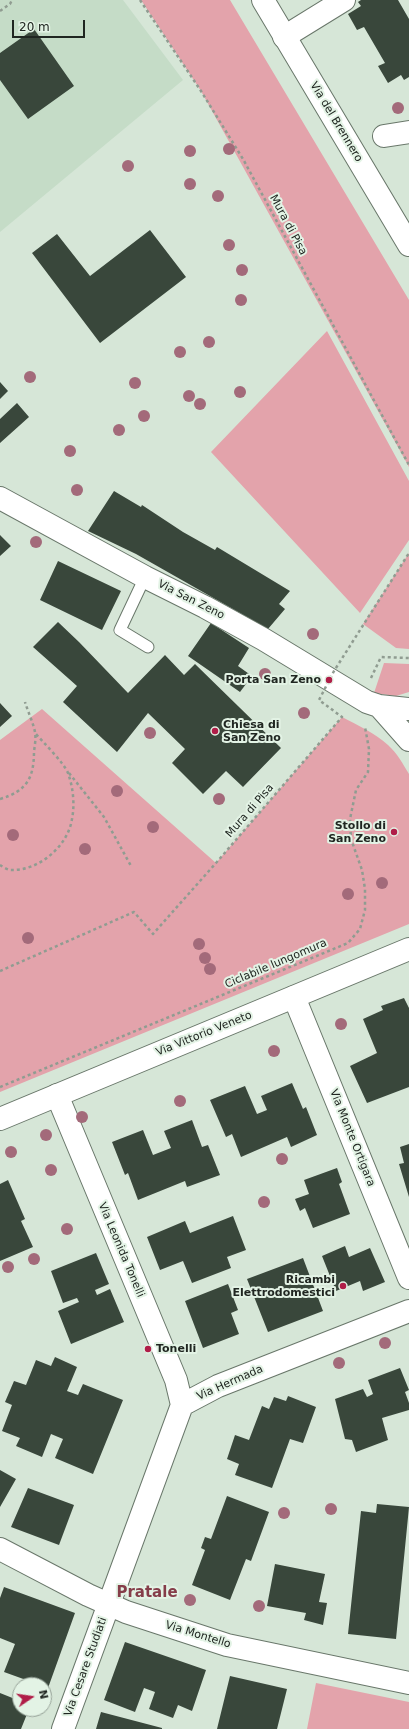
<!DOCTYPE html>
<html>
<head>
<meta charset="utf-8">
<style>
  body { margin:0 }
  #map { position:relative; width:409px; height:1729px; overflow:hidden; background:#d6e6d7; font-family:"DejaVu Sans",sans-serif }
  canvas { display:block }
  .north { position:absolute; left:12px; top:1677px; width:40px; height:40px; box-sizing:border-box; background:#e3f3e5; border:1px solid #95a197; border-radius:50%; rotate:77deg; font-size:11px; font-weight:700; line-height:16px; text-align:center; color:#202621 }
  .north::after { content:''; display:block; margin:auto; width:14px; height:18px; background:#b01d48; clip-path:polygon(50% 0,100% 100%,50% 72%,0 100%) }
  .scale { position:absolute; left:12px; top:20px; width:73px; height:18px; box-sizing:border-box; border:2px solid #202621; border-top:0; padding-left:5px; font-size:12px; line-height:14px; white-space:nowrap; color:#202621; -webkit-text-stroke:3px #e3f3e5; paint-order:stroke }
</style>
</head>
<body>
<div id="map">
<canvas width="409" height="1729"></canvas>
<div class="north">N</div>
<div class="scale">20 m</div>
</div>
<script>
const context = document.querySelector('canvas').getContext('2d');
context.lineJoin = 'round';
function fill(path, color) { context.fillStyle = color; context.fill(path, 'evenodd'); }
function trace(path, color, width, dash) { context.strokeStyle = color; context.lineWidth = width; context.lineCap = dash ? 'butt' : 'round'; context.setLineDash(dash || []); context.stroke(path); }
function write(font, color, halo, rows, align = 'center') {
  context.font = font + ' "DejaVu Sans",sans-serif'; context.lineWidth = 4; context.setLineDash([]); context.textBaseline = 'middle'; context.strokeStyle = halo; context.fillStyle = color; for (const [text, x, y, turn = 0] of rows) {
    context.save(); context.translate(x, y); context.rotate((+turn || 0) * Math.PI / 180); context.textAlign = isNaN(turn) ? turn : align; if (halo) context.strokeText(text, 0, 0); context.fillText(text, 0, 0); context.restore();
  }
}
fill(new Path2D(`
  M0 0H123L183 80 0 232Z`), '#c5dcc7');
fill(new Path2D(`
  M141 0H230L409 300V467L201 91Z
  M327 331 409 481V540L360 613 211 452Z
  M409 553V649L396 648 363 624Z
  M384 663 409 664V692L396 696 374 693Z
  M42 709 216 863 342 717C357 725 375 733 388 745 397 753 403 764 409 774V924L0 1092V740Z
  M316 1683 409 1702V1729H307Z`), '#e3a3ab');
fill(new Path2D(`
  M361 0H398L409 19V77L404 80 401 75 388 83 378 66 385 63 364 27 357 30 348 14 361 6 358 2Z
  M34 29 74 86 28 119 0 80V53Z
  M150 230 186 277 100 343 32 253 57 234 90 276Z
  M0 382 8 391 0 399Z
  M17 403 29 417 0 443V419Z
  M114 491 141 507 142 505 183 532 215 550 217 547 290 591 279 604 285 609 268 629 136 554 88 531Z
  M0 535 11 546 0 556Z
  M58 561 121 591 102 630 40 600Z
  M58 622 79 642 128 693 165 655 184 675 195 664 281 748 243 787 226 771 203 794 172 763 185 749 148 713 117 752 63 702 77 686 33 647Z
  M211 623 249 648 238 666 252 676 240 692 188 656Z
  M0 703 12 716 0 727Z
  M404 998 409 1008V1087L367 1103 350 1066 377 1053 363 1019 383 1010 381 1006Z
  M292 1083 303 1109 306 1107 317 1135 291 1147 287 1137 241 1157 232 1134 226 1137 210 1100 245 1086 257 1114 267 1110 261 1096Z
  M192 1120 202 1147 208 1145 220 1175 187 1187 185 1181 138 1200 128 1173 125 1175 112 1142 143 1130 153 1155 171 1148 164 1131Z
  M409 1144V1197L399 1164 404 1163 400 1147Z
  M337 1168 342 1182 339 1184 350 1214 313 1228 305 1208 300 1211 295 1199 309 1194 304 1180Z
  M8 1180 25 1219 21 1221 33 1247 0 1261V1184Z
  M233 1216 246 1250 227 1257 231 1268 192 1283 183 1261 160 1270 147 1237 185 1221 190 1233Z
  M345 1246 349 1257 370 1248 385 1282 363 1291 360 1281 336 1291 322 1256Z
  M96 1253 109 1284 95 1290 97 1295 110 1289 124 1322 71 1344 58 1311 79 1302 77 1298 63 1303 51 1271Z
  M303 1258 323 1311 268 1332 247 1279Z
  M228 1284 238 1310 231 1313 239 1334 203 1348 185 1301Z
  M55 1357 77 1367 67 1391 78 1395 83 1384 123 1400 93 1474 55 1458 63 1439 51 1434 42 1457 16 1446 20 1438 2 1431 12 1405 5 1402 14 1381 26 1385 36 1360 51 1366Z
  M400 1368 409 1390 405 1392 409 1403V1410L382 1418 388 1440 356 1452 352 1440 345 1439 335 1399 363 1389 367 1397 373 1394 368 1380Z
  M288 1396 316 1407 303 1443 290 1439 272 1488 235 1475 239 1464 227 1459 235 1435 249 1440 262 1406 269 1409 274 1397 286 1401Z
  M0 1470 16 1479 0 1507Z
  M28 1488 74 1505 59 1545 11 1527Z
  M227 1496 269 1512 251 1561 246 1559 230 1600 192 1585 205 1550 201 1548 205 1537 211 1539Z
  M377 1504 409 1507 396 1639 348 1634 361 1511 376 1513Z
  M275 1564 325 1574 319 1602 327 1603 323 1625 304 1620 306 1613 267 1606Z
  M4 1587 75 1613 48 1688 44 1687V1685H40L4 1672 15 1644 0 1638V1598Z
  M125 1642 206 1670 192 1711 178 1705 173 1718 149 1709 155 1692 144 1688 135 1712 104 1700Z
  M230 1676 287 1689 277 1729H217Z
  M0 1693 20 1701V1709H29L21 1729H0Z
  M101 1712 162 1728V1729H96Z`), '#39473b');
const service = new Path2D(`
  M145 577 120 630 148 647`);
const minor = new Path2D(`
  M284 37 344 0
  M384 136 409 132
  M294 997 409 1278
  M57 1095 176 1380 182 1405
  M0 1549 88 1595 126 1612 227 1645 409 1683
  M63 1729 182 1405 218 1386 409 1311`);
const tertiary = new Path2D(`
  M0 498 145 577 205 607 263 639 367 702 379 706 409 709
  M379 706 409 740`);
const secondary = new Path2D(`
  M0 1119 409 949`);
const primary = new Path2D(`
  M263 0 409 245`);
trace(service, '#69776a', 13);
trace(minor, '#69776a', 24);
trace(tertiary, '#69776a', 24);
trace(secondary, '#69776a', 24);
trace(primary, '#69776a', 24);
trace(new Path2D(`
  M140 0 201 91 243 159 409 465
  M0 11 10 4 12 0
  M371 678 381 657 409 658
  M69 773 104 817 131 866
  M0 799C27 791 34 778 34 751 35 745 36 738 35 732 33 722 28 712 25 702
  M0 865C3 867 8 870 11 870 39 871 68 846 72 819 75 804 73 787 68 773 64 763 43 742 35 733
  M0 1087 348 943 360 929 365 910V889L362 870 351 839 350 819 356 790 368 772 369 749 365 727`), '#909c91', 2.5, [3, 3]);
trace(service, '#fff', 11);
trace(minor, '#fff', 22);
trace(tertiary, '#fff', 22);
trace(secondary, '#fff', 22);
trace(primary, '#fff', 22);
trace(new Path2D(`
  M0 971 134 912 153 934 216 863 342 717 319 700 334 671 409 553`), '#909c91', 2.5, [3, 3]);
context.fillStyle = '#a36a7a';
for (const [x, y] of [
  [398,108],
  [229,149],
  [190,151],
  [128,166],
  [190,184],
  [218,196],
  [229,245],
  [242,270],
  [241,300],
  [209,342],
  [180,352],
  [30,377],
  [135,383],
  [240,392],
  [189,396],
  [200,404],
  [144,416],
  [119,430],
  [70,451],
  [77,490],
  [36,542],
  [313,634],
  [265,674],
  [304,713],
  [150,733],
  [117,791],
  [219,799],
  [153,827],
  [13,835],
  [85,849],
  [382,883],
  [348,894],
  [28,938],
  [199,944],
  [205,958],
  [210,969],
  [341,1024],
  [274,1051],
  [180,1101],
  [82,1117],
  [46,1135],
  [11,1152],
  [282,1159],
  [51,1170],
  [264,1202],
  [67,1229],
  [34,1259],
  [8,1267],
  [385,1343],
  [339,1363],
  [331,1509],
  [284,1513],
  [190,1600],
  [259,1606]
]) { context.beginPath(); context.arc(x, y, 6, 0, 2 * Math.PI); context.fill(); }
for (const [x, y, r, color] of [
  [329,680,4,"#b01d48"],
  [215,731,4,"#b01d48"],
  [394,832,4,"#b01d48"],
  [343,1286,4,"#b01d48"],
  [148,1349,4,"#b01d48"]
]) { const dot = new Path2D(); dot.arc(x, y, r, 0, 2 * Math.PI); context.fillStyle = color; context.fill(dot); trace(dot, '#e3f3e5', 1.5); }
write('11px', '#202621', '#e3f3e5', [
  ["Via del Brennero",336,122,59],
  ["Mura di Pisa",288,225,62],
  ["Via San Zeno",191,600,27],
  ["Mura di Pisa",250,811,-49],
  ["Ciclabile lungomura",276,964,-23],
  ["Via Vittorio Veneto",204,1034,-22],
  ["Via Monte Ortigara",352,1138,68],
  ["Via Leonida Tonelli",121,1250,67],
  ["Via Hermada",230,1383,-24],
  ["Via Montello",198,1635,17],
  ["Via Cesare Studiati",86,1667,-70]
]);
write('bold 11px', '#202621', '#e3f3e5', [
  ["Porta San Zeno",321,680],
  ["Chiesa di",223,725,"left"],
  ["San Zeno",223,738,"left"],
  ["Stollo di",386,826],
  ["San Zeno",386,839],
  ["Ricambi",335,1280],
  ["Elettrodomestici",335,1293],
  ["Tonelli",156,1349,"left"]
], 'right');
write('bold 15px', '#853d49', '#e3f3e5', [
  ["Pratale",147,1593]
]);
</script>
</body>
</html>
